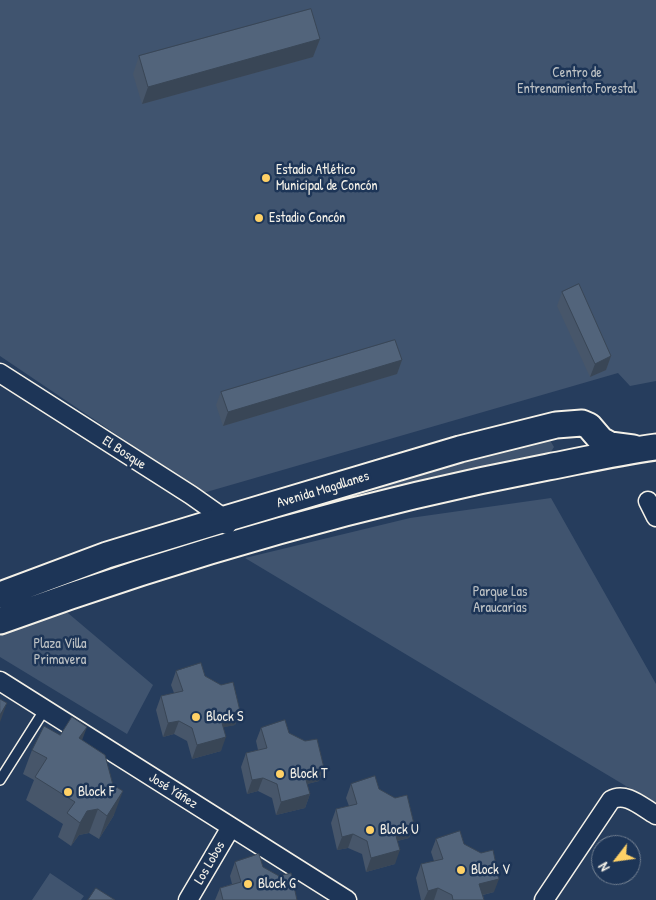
<!DOCTYPE html>
<html>
<head>
<meta charset="utf-8">
<style>
  body { margin:0 }
  #map { position:relative; width:656px; height:900px; overflow:hidden; background:#263d5d; font-family:"Patrick Hand",sans-serif }
  canvas { display:block }
  .north { position:absolute; left:591px; top:835px; width:50px; height:50px; box-sizing:border-box; background:#1d3557; border:1px solid #738091; border-radius:50%; rotate:240deg; font-size:14px; font-weight:700; line-height:20px; text-align:center; color:#f4f1e8 }
  .north::after { content:''; display:block; margin:auto; width:18px; height:22px; background:#ffd166; clip-path:polygon(50% 0,100% 100%,50% 72%,0 100%) }
</style>
</head>
<body>
<div id="map">
<canvas width="656" height="900"></canvas>
<div class="north">N</div>
</div>
<script>
const context = document.querySelector('canvas').getContext('2d');
context.lineJoin = 'round';
function fill(path, color) { context.fillStyle = color; context.fill(path, 'evenodd'); }
function trace(path, color, width, dash) { context.strokeStyle = color; context.lineWidth = width; context.lineCap = dash ? 'butt' : 'round'; context.setLineDash(dash || []); context.stroke(path); }
function write(font, color, halo, rows, align = 'center') {
  context.font = font + ' "Patrick Hand",sans-serif'; context.lineWidth = 5; context.setLineDash([]); context.textBaseline = 'middle'; context.strokeStyle = halo; context.fillStyle = color; for (const [text, x, y, turn = 0] of rows) {
    context.save(); context.translate(x, y); context.rotate((+turn || 0) * Math.PI / 180); context.textAlign = isNaN(turn) ? turn : align; if (halo) context.strokeText(text, 0, 0); context.fillText(text, 0, 0); context.restore();
  }
}
fill(new Path2D(`
  M0 0H656V381L630 386 618 373 203 493 0 356Z
  M548 437 554 447 547 458 250 531 247 521Z
  M551 498 656 684V804L245 558 410 518Z
  M203 533 205 540 0 613V605Z
  M62 608 153 685 127 734 0 657V636Z
  M50 873 84 896 81 900H32Z`), '#40546f');
const service = new Path2D(`
  M0 780 45 709`);
const minor = new Path2D(`
  M0 373 191 495 225 519 227 525
  M648 501 656 517
  M0 681 347 900
  M188 900 231 827
  M544 900 611 800C626 791 643 808 656 815`);
const secondary = new Path2D(`
  M0 595 107 555 225 519 460 449 556 425 582 423 589 426 601 440 610 445 633 448
  M0 621C179 556 361 503 548 467 584 460 620 452 656 447`);
trace(service, '#f4f1e8', 12);
trace(minor, '#f4f1e8', 21);
trace(secondary, '#f4f1e8', 29);
trace(service, '#1d3557', 9);
trace(minor, '#1d3557', 18);
trace(secondary, '#1d3557', 25);
fill(new Path2D(`
  M320 39 313 57 142 104 133 74 139 56Z
  M562 292 611 356 606 370 590 377 557 306Z
  M402 360 397 374 223 426 216 405 221 392Z
  M176 671 205 676 240 711 235 725 223 727 221 751 192 759 187 741 174 734 163 737 156 710 161 696 174 693 171 685Z
  M261 728 289 733 319 781 307 784 310 794 305 808 276 815 272 798 258 791 247 794 241 767 246 753 258 750 256 741Z
  M60 735 82 740 114 815 99 839 89 833 79 835 71 846 58 837 63 824 26 800 34 780 23 774 32 750Z
  M351 784 379 789 414 824 409 838 397 841 395 864 366 872 362 854 348 848 337 850 331 823 336 809 349 806 346 798Z
  M436 839 464 844 494 892 483 895 484 900H421L416 878 421 864 434 861 431 852Z
  M235 862 263 867 297 900H215L220 888 232 884 230 876Z`), '#47566a');
fill(new Path2D(`
  M320 39 313 57 142 104 148 87Z
  M611 356 606 370 590 377 595 364Z
  M402 360 397 374 223 426 228 412Z
  M7 703 0 722V715Z
  M240 711 235 725 215 729 220 716Z
  M179 721 174 734 163 737 168 723Z
  M87 727 78 751 79 738Z
  M226 737 221 751 192 759 197 745Z
  M324 768 319 781 299 786 304 773Z
  M263 778 258 791 247 794 252 780Z
  M123 791 114 815 99 839 107 816Z
  M310 794 305 808 276 815 281 802Z
  M98 809 89 833 79 835 71 846 80 823 87 811Z
  M414 824 409 838 389 843 394 829Z
  M353 834 348 848 337 850 342 837Z
  M400 850 395 864 366 872 371 858Z
  M499 879 494 892 474 897 479 884Z
  M438 888 434 900H424L428 891Z`), '#394656');
const building = new Path2D(`
  M311 9 320 39 148 87 139 56Z
  M579 284 611 356 595 364 562 292Z
  M395 340 402 360 228 412 221 392Z
  M201 663 205 676 221 685 233 682 240 711 220 716 226 737 197 745 192 728 179 721 168 723 161 696 183 691 176 671Z
  M0 699 7 703 0 715Z
  M72 717 87 727 79 738 105 755 113 785 123 791 107 816 98 809 87 811 80 823 67 813 75 802 35 777 47 758 32 750 44 726 60 735Z
  M285 720 289 733 305 741 317 739 324 768 304 773 310 794 281 802 277 784 263 778 252 780 246 753 267 748 261 728Z
  M375 776 379 789 395 798 407 795 414 824 394 829 400 850 371 858 367 841 353 834 342 837 336 809 357 804 351 784Z
  M460 831 464 844 481 853 493 850 499 879 479 884 484 900H453L452 895 438 888 428 891 421 864 443 859 436 839Z
  M259 854 263 867 279 876 291 873 297 900H223L220 888 241 882 235 862Z
  M96 888 115 900H88Z`);
fill(building, '#52647b');
trace(building, '#394656', 1);
for (const [x, y, r, color] of [
  [266,178,5,"#ffd166"],
  [259,218,5,"#ffd166"],
  [196,717,5,"#ffd166"],
  [280,774,5,"#ffd166"],
  [68,792,5,"#ffd166"],
  [370,830,5,"#ffd166"],
  [461,870,5,"#ffd166"],
  [248,884,5,"#ffd166"]
]) { const dot = new Path2D(); dot.arc(x, y, r, 0, 2 * Math.PI); context.fillStyle = color; context.fill(dot); trace(dot, '#1d3557', 2); }
write('14px', '#bec2c4', '#1d3557', [
  ["Centro de",577,73],
  ["Entrenamiento Forestal",577,89],
  ["Parque Las",500,592],
  ["Araucarias",500,608],
  ["Plaza Villa",60,644],
  ["Primavera",60,660]
]);
write('14px', '#f4f1e8', '#1d3557', [
  ["Estadio Atlético",276,170],
  ["Municipal de Concón",276,186],
  ["Estadio Concón",269,218],
  ["Block S",206,717],
  ["Block T",290,774],
  ["Block F",78,792],
  ["Block U",380,830],
  ["Block V",471,870],
  ["Block G",258,884]
], 'left');
write('14px', '#f4f1e8', '#1d3557', [
  ["El Bosque",124,453,33],
  ["Avenida Magallanes",323,490,-17],
  ["José Yáñez",173,791,32],
  ["Los Lobos",210,863,-60]
]);
</script>
</body>
</html>
